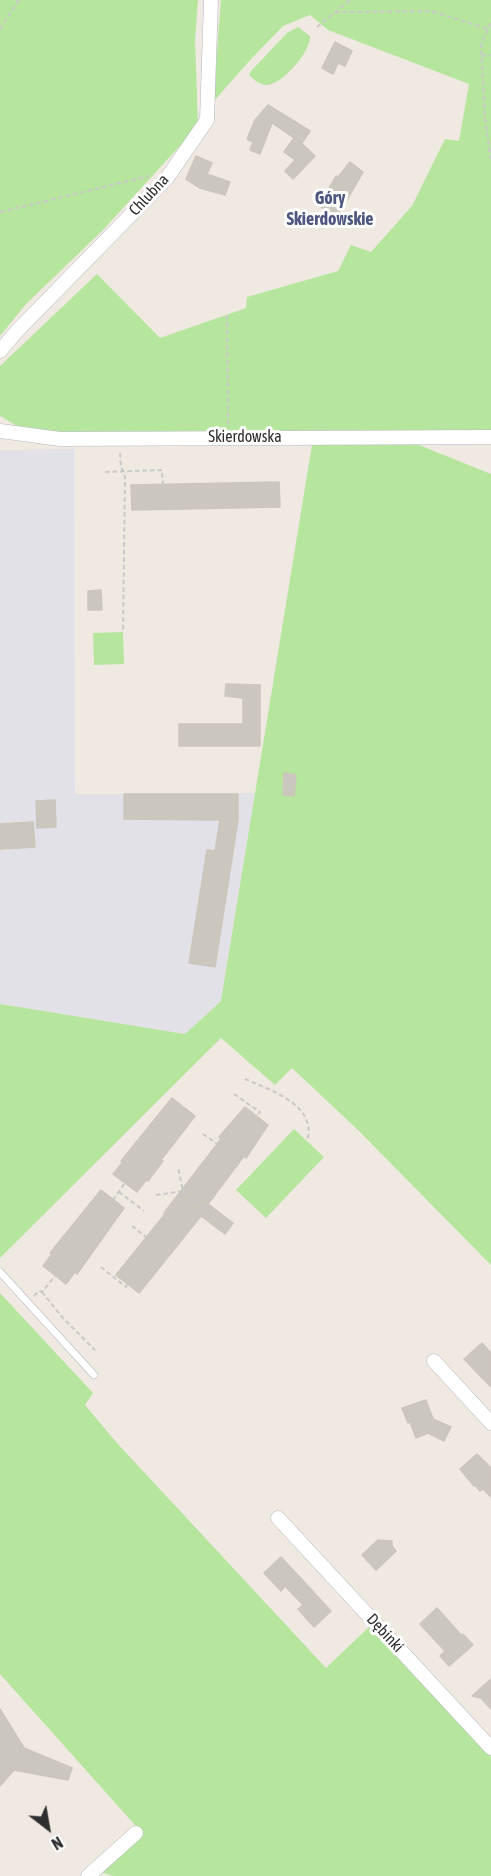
<!DOCTYPE html>
<html>
<head>
<meta charset="utf-8">
<style>
  body { margin:0 }
  #map { position:relative; width:491px; height:1876px; overflow:hidden; background:#efe9e1; font-family:"Asap Condensed",sans-serif }
  canvas { display:block }
  .north { position:absolute; left:18px; top:1798px; width:60px; height:60px; -webkit-text-stroke:4px #fff; paint-order:stroke; rotate:149deg; font-size:16px; font-weight:700; line-height:24px; text-align:center; color:#2e2e2e }
  .north::after { content:''; display:block; margin:auto; width:21px; height:27px; background:#2e2e2e; clip-path:polygon(50% 0,100% 100%,50% 72%,0 100%) }
</style>
</head>
<body>
<div id="map">
<canvas width="491" height="1876"></canvas>
<div class="north">N</div>
</div>
<script>
const context = document.querySelector('canvas').getContext('2d');
context.lineJoin = 'round';
function fill(path, color) { context.fillStyle = color; context.fill(path, 'evenodd'); }
function trace(path, color, width, dash) { context.strokeStyle = color; context.lineWidth = width; context.lineCap = dash ? 'butt' : 'round'; context.setLineDash(dash || []); context.stroke(path); }
function write(font, color, halo, rows, align = 'center') {
  context.font = font + ' "Asap Condensed",sans-serif'; context.lineWidth = 6; context.setLineDash([]); context.textBaseline = 'middle'; context.strokeStyle = halo; context.fillStyle = color; for (const [text, x, y, turn = 0] of rows) {
    context.save(); context.translate(x, y); context.rotate((+turn || 0) * Math.PI / 180); context.textAlign = isNaN(turn) ? turn : align; if (halo) context.strokeText(text, 0, 0); context.fillText(text, 0, 0); context.restore();
  }
}
fill(new Path2D(`
  M74 449 75 794 255 793 221 1001 185 1034 0 1004V450Z`), '#e3e1e8');
fill(new Path2D(`
  M0 0H198L195 39 198 126 102 231 26 304 0 336Z
  M221 0H491V430L38 432 17 426 0 416V366L97 274 160 338 246 308 247 297 338 271 351 245 371 252 412 206 445 139 459 141 469 84 328 30 310 15 283 26 252 58 213 102Z
  M298 27 310 36C311 51 282 86 265 85 259 84 253 79 249 75L251 71 287 33Z
  M414 443 491 474V1265L358 1130 292 1068 275 1085 221 1038 0 1258V1004L185 1034 221 1001 312 445Z
  M123 632 124 664 94 665 93 633Z
  M294 1129 324 1157 266 1218 236 1190Z
  M0 1293 93 1393 85 1405 116 1442 326 1668 369 1627 491 1757V1876H113L101 1872 143 1834 0 1674Z`), '#b6e59e');
const building = new Path2D(`
  M335 42 352 51 345 66 338 63 333 74 322 68Z
  M268 105 310 131 302 143 299 141 315 156 293 179 285 171 295 160 284 152 294 138 272 123 260 154 250 150 253 142 247 139 255 120Z
  M196 156 212 163 207 174 230 182 225 195 200 188 186 179Z
  M350 162 363 172 338 216 319 206 336 176 338 177Z
  M279 482 280 507 132 510 131 485Z
  M101 590 102 610H88V591Z
  M226 684 260 685V746H179V724H243V698L225 696Z
  M284 773 296 775 294 796 283 795Z
  M124 794H238V820L215 967 189 963 207 850 215 851 220 820 124 819Z
  M55 800 56 827 37 828 36 801Z
  M33 822 35 847 0 849V824Z
  M172 1098 195 1116 161 1160 163 1161 148 1181 146 1180 137 1192 113 1174 123 1162 121 1161Z
  M245 1107 268 1125 246 1158 244 1156 208 1204 233 1223 225 1234 201 1216 139 1293 116 1275 165 1214 164 1213 221 1139 219 1137Z
  M101 1190 124 1208 77 1274 75 1272 66 1284 43 1266 52 1254 50 1253Z
  M482 1343 491 1353V1387L464 1359Z
  M426 1400 433 1419 451 1427 444 1441 428 1433 416 1438 410 1422 408 1423 402 1408Z
  M477 1454 491 1468V1497L483 1489 480 1491 475 1485 474 1486 460 1469Z
  M378 1540 392 1541V1546L396 1551 376 1570 362 1555Z
  M281 1557 331 1611 314 1627 298 1609 303 1605 285 1586 281 1591 264 1573Z
  M437 1608 462 1636 463 1634 473 1645 449 1666 440 1656 445 1651 420 1624Z
  M491 1679V1709L481 1698 472 1696Z
  M0 1709 24 1748 72 1768 68 1780 14 1770 0 1786Z`);
fill(building, '#cbc7bf');
trace(building, '#cbc5ba', 1.5);
const lane = new Path2D(`
  M0 1272 94 1375`);
const street = new Path2D(`
  M0 351 17 331 167 178 207 120 211 0
  M0 431 60 439 491 437
  M434 1361 491 1423
  M278 1518 491 1748
  M88 1876 136 1833`);
trace(lane, '#b4b7c1', 8);
trace(street, '#b4b7c1', 15);
trace(new Path2D(`
  M335 12 431 11 488 29
  M491 23 481 44 485 119 491 161
  M317 27 350 0
  M0 29 19 0
  M482 56 491 55
  M0 212 149 176
  M227 315 228 425
  M120 453 121 466 125 477 123 632
  M105 472 162 470 163 487
  M245 1079C270 1090 318 1105 307 1141
  M234 1094 260 1112 257 1116
  M203 1134 217 1144
  M183 1191 220 1222
  M119 1192 144 1211
  M156 1195 183 1191 178 1167
  M113 1200 125 1183
  M186 1208 199 1192
  M132 1226 146 1237
  M101 1267 126 1287 128 1284
  M42 1292 62 1317 95 1350
  M34 1296 39 1291 42 1292 55 1276`), '#c9c9c9', 2, [4.5, 3]);
trace(lane, '#fff', 7);
trace(street, '#fff', 14);
write('16px', '#2e2e2e', '#fff', [
  ["Chlubna",149,195,-47],
  ["Skierdowska",245,437],
  ["Dębinki",385,1633,47]
]);
write('bold 18px', '#4d5680', '#fff', [
  ["Góry",330,198],
  ["Skierdowskie",330,219]
]);
</script>
</body>
</html>
